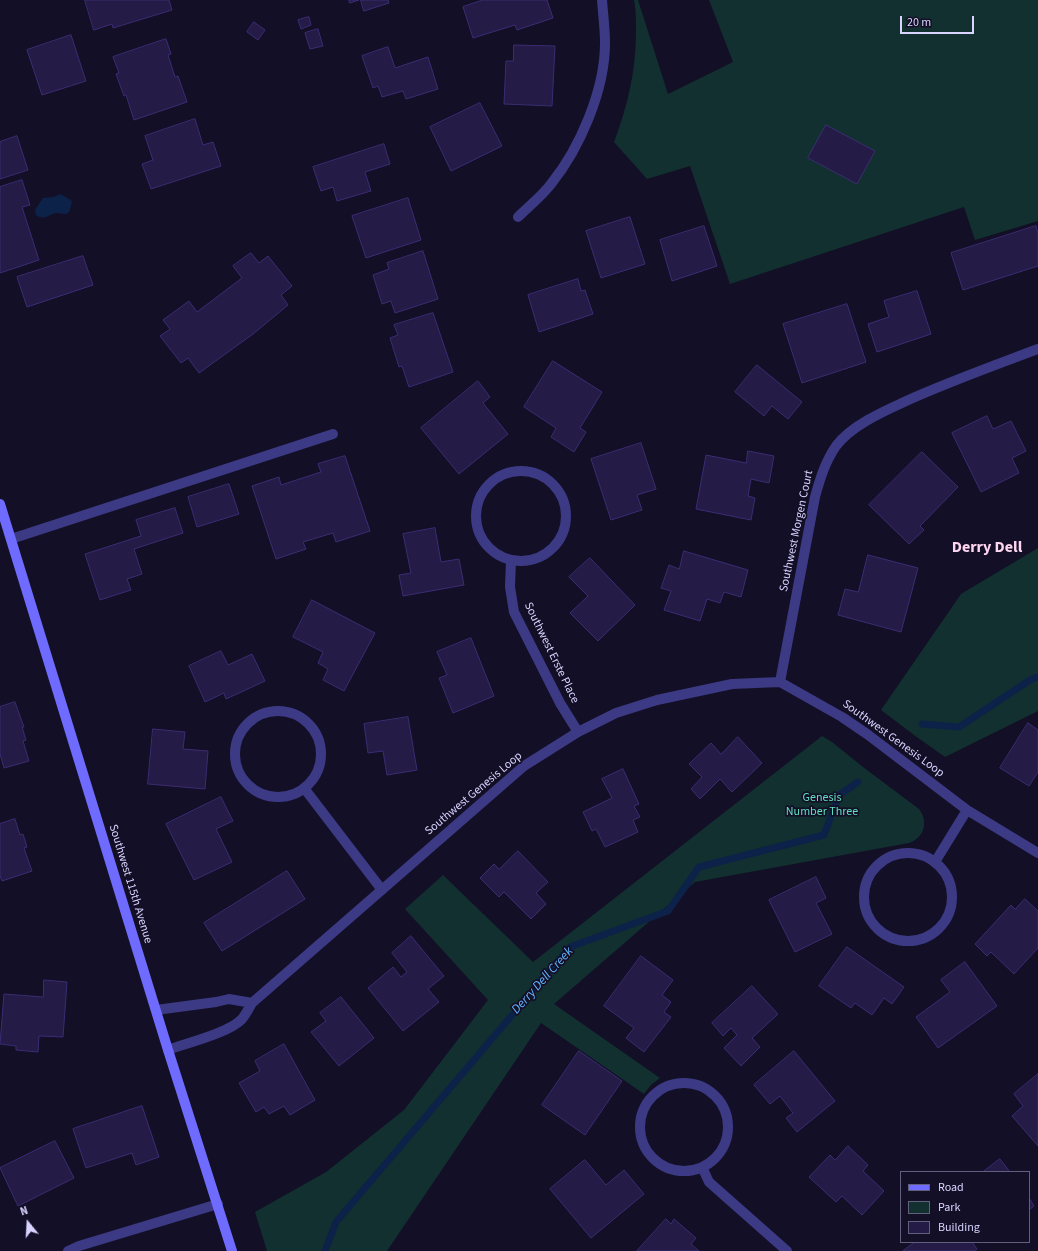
<!DOCTYPE html>
<html>
<head>
<meta charset="utf-8">
<style>
  body { margin:0 }
  #map { position:relative; width:1038px; height:1251px; overflow:hidden; background:#130f26; font-family:"Source Sans 3",sans-serif }
  canvas { display:block }
  .legend { position:absolute; left:900px; top:1171px; width:130px; height:72px; box-sizing:border-box; background:#130f26; border:1px solid #625e7d; margin:0; padding:5px 7px; list-style:none; font-size:12px; color:#d9d4ff }
  .legend li { display:flex; align-items:center; gap:8px; height:20px }
  .legend b { width:20px; border:1px solid #625e7d }
  .north { position:absolute; left:8px; top:1203px; width:40px; height:40px; -webkit-text-stroke:3px #130f26; paint-order:stroke; rotate:342deg; font-size:11px; font-weight:700; line-height:16px; text-align:center; color:#d9d4ff }
  .north::after { content:''; display:block; margin:auto; width:14px; height:18px; background:#d9d4ff; clip-path:polygon(50% 0,100% 100%,50% 72%,0 100%) }
  .scale { position:absolute; left:900px; top:16px; width:74px; height:18px; box-sizing:border-box; border:2px solid #d9d4ff; border-top:0; padding-left:5px; font-size:12px; line-height:14px; white-space:nowrap; color:#d9d4ff; -webkit-text-stroke:3px #130f26; paint-order:stroke }
</style>
</head>
<body>
<div id="map">
<canvas width="1038" height="1251"></canvas>
<ul class="legend">
<li><b style="height:5px;background:#6f6bff"></b>Road</li>
<li><b style="height:11px;background:#12302f"></b>Park</li>
<li><b style="height:11px;background:#241b47"></b>Building</li>
</ul>
<div class="north">N</div>
<div class="scale">20 m</div>
</div>
<script>
const context = document.querySelector('canvas').getContext('2d');
context.lineJoin = 'round';
function fill(path, color) { context.fillStyle = color; context.fill(path, 'evenodd'); }
function trace(path, color, width, dash) { context.strokeStyle = color; context.lineWidth = width; context.lineCap = dash ? 'butt' : 'round'; context.setLineDash(dash || []); context.stroke(path); }
function write(font, color, halo, rows, align = 'center') {
  context.font = font + ' "Source Sans 3",sans-serif'; context.lineWidth = 3.5; context.setLineDash([]); context.textBaseline = 'middle'; context.strokeStyle = halo; context.fillStyle = color; for (const [text, x, y, turn = 0] of rows) {
    context.save(); context.translate(x, y); context.rotate((+turn || 0) * Math.PI / 180); context.textAlign = isNaN(turn) ? turn : align; if (halo) context.strokeText(text, 0, 0); context.fillText(text, 0, 0); context.restore();
  }
}
fill(new Path2D(`
  M634 0H638L668 94 733 62 709 0H1038V221L975 240 964 207 730 284 690 166 647 179 614 142C628 105 636 70 636 31 636 21 636 10 634 0Z
  M1038 548V711L945 757 914 735 881 710 961 594Z
  M822 736 832 742 863 767 919 809C929 822 924 838 909 843L695 882 554 1004 660 1078 651 1085 644 1094 541 1023 387 1251H267L255 1212 326 1172 404 1110 488 1000 405 909 443 875 533 962Z`), '#12302f');
fill(new Path2D(`
  M61 194 72 201 70 210 67 214C63 214 59 213 56 213 48 215 44 221 36 215L35 210 43 198 53 197Z`), '#0c2248');
trace(new Path2D(`
  M922 724 959 727 1030 680 1038 677
  M325 1251 336 1222 570 947 668 911 699 867 824 835 839 795 858 782`), '#0c2248', 7);
const building = new Path2D(`
  M85 0H169L172 10 113 28 112 24 94 30Z
  M349 0H359L350 3Z
  M361 0H388L389 3 364 11Z
  M483 0H547L553 18 517 30 515 25 473 38 463 7Z
  M309 17 311 25 301 29 298 20Z
  M254 22 265 30 258 40 247 32Z
  M318 29 323 46 310 49 305 33Z
  M71 35 86 81 42 95 27 50Z
  M166 39 171 54 168 55 175 77 178 76 187 102 134 120 126 95 124 96 116 74 119 73 113 57Z
  M514 45 555 46 552 106 504 104 506 61H513Z
  M388 47 395 68 428 57 438 89 406 99 403 91 382 97 378 86 373 88 362 56Z
  M480 103 502 146 451 171 430 127Z
  M195 119 203 145 213 142 221 166 151 189 142 164 153 160 145 136Z
  M826 125 875 151 857 184 808 158Z
  M17 136 28 170 0 179V142Z
  M384 144 390 164 365 172 371 191 337 201 333 187 321 191 313 167Z
  M22 180 30 205 22 207 39 260 0 273V187Z
  M408 198 421 240 366 258 352 216Z
  M630 217 645 264 601 278 586 231Z
  M704 226 717 266 672 281 660 240Z
  M1036 226 1038 234V266L963 290 951 253Z
  M423 251 438 299 395 313 391 301 382 304 373 275 389 269 387 263Z
  M251 253 259 263 268 256 292 286 281 295 288 305 253 334 199 373 188 358 181 363 160 336 170 329 163 320 189 301 197 312 242 278 233 266Z
  M83 256 93 285 27 307 17 277Z
  M578 279 581 291 585 290 593 314 539 332 528 295Z
  M917 291 931 334 877 352 868 324 889 317 884 301Z
  M847 304 866 362 802 383 783 324Z
  M433 313 453 372 409 387 402 366 399 367 390 338 398 335 394 325Z
  M553 361 602 392 580 428 586 432 574 452 551 437 556 428 524 407Z
  M757 365 802 402 788 419 772 406 764 416 735 392Z
  M478 381 490 397 483 403 508 434 459 474 421 428Z
  M987 416 993 429 1011 421 1026 451 1012 458 1019 473 981 492 952 433Z
  M641 443 656 489 637 495 642 510 611 520 591 459Z
  M748 451 774 456 769 483 751 479 748 496 755 498 751 520 696 509 706 455 746 463Z
  M922 452 958 487 920 526 924 530 909 544 869 505Z
  M345 456 370 531 336 542 333 533 303 542 306 549 276 559 252 486 279 477 281 485 321 472 318 464Z
  M229 484 239 514 197 527 188 497Z
  M175 508 183 533 134 549 142 574 127 579 131 590 100 600 85 554 141 536 136 520Z
  M435 528 441 562 459 559 464 585 403 596 399 575 411 573 403 534Z
  M684 551 748 570 741 597 724 592 720 603 707 599 700 621 664 610 671 591 661 588 669 565 679 569Z
  M868 555 918 568 901 632 838 615 845 589 858 592Z
  M590 558 635 605 598 641 570 613 588 596 569 577Z
  M312 600 375 633 344 691 323 680 328 669 318 663 323 652 293 637Z
  M471 638 494 696 453 713 439 678 447 675 437 652Z
  M221 651 228 665 252 654 265 681 226 699 224 693 205 702 189 666Z
  M15 702 24 727H22L26 740 23 741 29 761 4 768 0 754V707Z
  M408 717 417 770 387 775 383 751 368 753 364 724Z
  M1028 723 1038 730V772L1029 786 1000 768Z
  M153 729 185 732 183 749 208 751 205 789 148 784Z
  M738 737 762 763 732 792 720 779 700 799 691 789 702 777 689 764 711 743 721 754Z
  M623 769 639 804 634 806 640 817 633 820 638 832 605 847 596 829 592 831 583 812 612 798 602 779Z
  M221 797 233 821 216 829 232 862 194 880 166 824Z
  M15 819 20 835 23 834 27 847 24 848 32 871 2 881 0 876V824Z
  M518 851 548 882 536 893 546 904 531 919 504 892 499 897 480 878 494 864 499 869Z
  M287 871 305 899 222 951 204 923Z
  M816 877 826 898 816 903 832 934 795 952 769 900Z
  M1025 899 1038 911V948L1014 974 991 952 987 956 975 944 1011 905 1015 909Z
  M411 936 444 976 428 989 439 1002 403 1031 368 988 393 967 401 977 407 972 392 953Z
  M847 947 904 987 892 1004 884 998 872 1015 855 1003 851 1008 819 986Z
  M641 956 673 980 662 995 671 1002 664 1012 671 1017 644 1052 626 1038 634 1028 604 1006Z
  M965 962 997 1006 938 1048 916 1017 950 992 941 980Z
  M44 980 67 982 63 1037 39 1036 38 1052 16 1050V1046L0 1044 4 994 43 997Z
  M752 986 778 1014 752 1038 760 1047 741 1066 724 1048 737 1035 731 1028 723 1036 712 1023Z
  M341 997 374 1038 339 1066 311 1032 326 1021 320 1013Z
  M284 1044 315 1100 290 1115 284 1106 269 1114 264 1107 256 1112 239 1083 260 1071 255 1061Z
  M579 1051 622 1081 585 1135 542 1105Z
  M794 1051 835 1101 797 1132 786 1118 793 1113 780 1096 770 1104 754 1085Z
  M1038 1074V1146L1012 1116 1023 1106 1014 1094Z
  M142 1106 159 1157 136 1165 132 1153 86 1168 73 1129Z
  M55 1141 74 1178 18 1206 0 1168Z
  M848 1146 868 1165 863 1171 884 1191 862 1215 842 1196 836 1202 809 1177 830 1155 835 1160Z
  M1000 1159 1010 1172H983Z
  M585 1160 606 1185 624 1170 644 1194 591 1238 550 1189Z
  M1029 1198 1034 1206 1029 1210Z
  M666 1219 671 1224 674 1219 696 1238 691 1244 699 1251H637Z
  M915 1242H972L977 1249 974 1251H903Z`);
fill(building, '#241b47');
trace(building, '#3b2d73', 1);
trace(new Path2D(`
  M11 539 333 434`), '#3d3a85', 10);
trace(new Path2D(`
  M518 217C529 206 542 196 551 184 580 148 605 90 605 43 605 29 603 14 602 0
  M476 516a45 45 0 1 1 90 0a45 45 0 1 1-90 0Z
  M511 560 510 587 514 612 560 703 578 732
  M780 682 815 497C820 479 825 462 836 446 851 426 882 412 904 402 948 382 993 366 1038 349
  M235 754a43 43 0 1 1 86 0a43 43 0 1 1-86 0Z
  M304 788 382 890
  M864 897a44 44 0 1 1 88 0a44 44 0 1 1-88 0Z
  M935 862 967 810
  M156 1010 216 1002 229 999 252 1003
  M168 1050C187 1043 229 1033 242 1019 246 1014 249 1008 252 1003L524 766 578 732 616 713 657 700 732 684 780 682 842 717 867 734 967 810 1038 853
  M640 1127a44 44 0 1 1 88 0a44 44 0 1 1-88 0Z
  M702 1167 709 1182 787 1251
  M68 1251 79 1246 218 1204`), '#3d3a85', 10);
trace(new Path2D(`
  M0 504 168 1050 232 1251`), '#6f6bff', 10);
write('12px', '#d9d4ff', '#130f26', [
  ["Southwest Morgen Court",797,531,-78],
  ["Southwest Erste Place",551,653,64],
  ["Southwest Genesis Loop",893,739,36],
  ["Southwest Genesis Loop",474,794,-40],
  ["Southwest 115th Avenue",130,884,73]
]);
write('12px', '#5fe0c0', '#130f26', [
  ["Genesis",822,798],
  ["Number Three",822,812]
]);
write('italic 13px', '#62b6ff', '#130f26', [
  ["Derry Dell Creek",543,981,-48]
]);
write('bold 16px', '#ffd6f0', '#130f26', [
  ["Derry Dell",987,548]
]);
</script>
</body>
</html>
